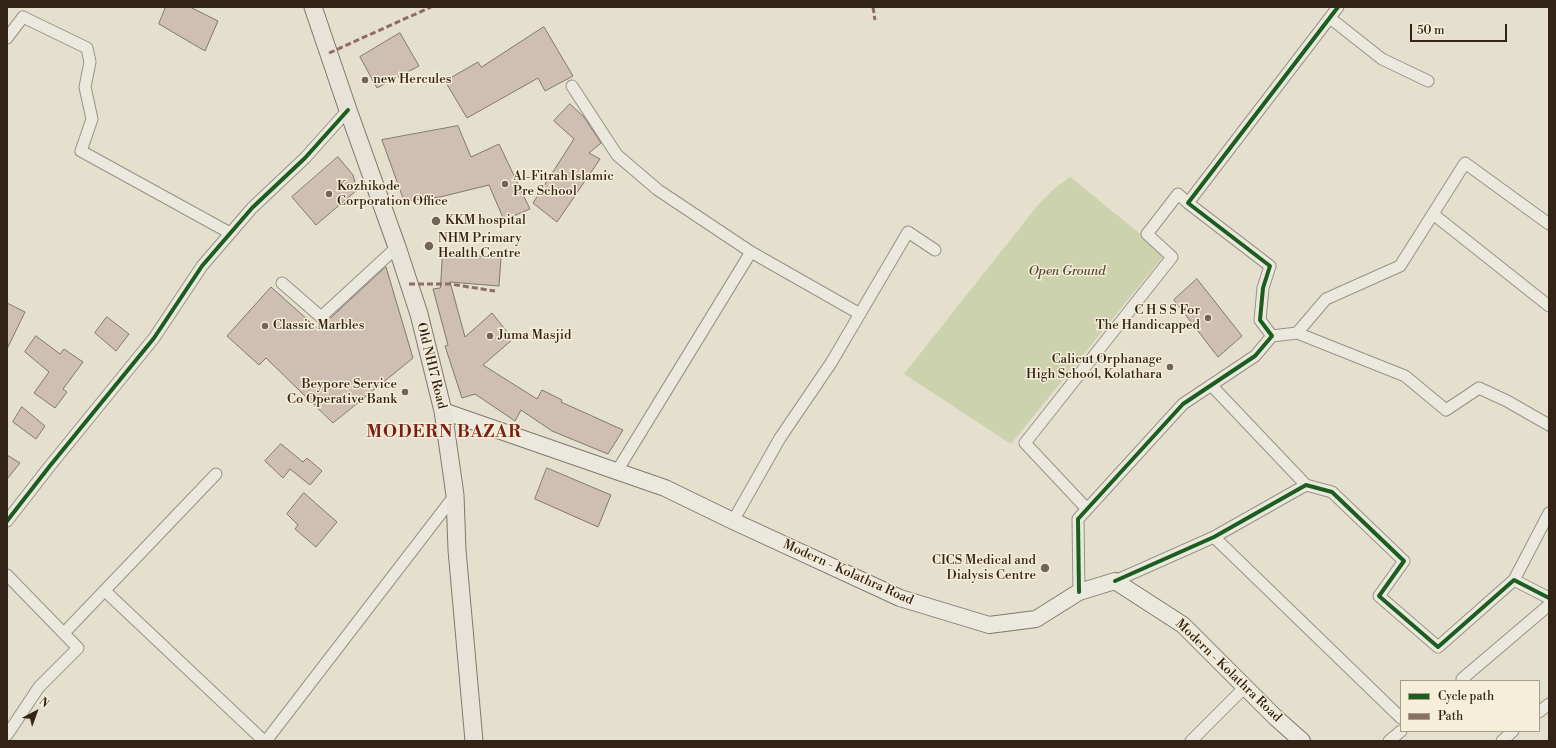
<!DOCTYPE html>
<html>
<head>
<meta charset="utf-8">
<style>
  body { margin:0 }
  #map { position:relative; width:1556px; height:748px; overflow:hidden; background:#e5dfcd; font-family:"Libre Bodoni",serif }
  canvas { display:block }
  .frame { position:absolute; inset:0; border:8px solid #342317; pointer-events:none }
  .legend { position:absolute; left:1400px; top:680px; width:140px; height:52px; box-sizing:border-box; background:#f5eed8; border:1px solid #a89d8b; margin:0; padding:5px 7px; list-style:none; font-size:12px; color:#342317 }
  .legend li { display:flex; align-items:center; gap:8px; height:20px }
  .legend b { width:20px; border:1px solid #a89d8b }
  .north { position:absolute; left:16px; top:692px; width:40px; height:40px; -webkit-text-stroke:3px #f5eed8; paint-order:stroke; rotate:41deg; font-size:11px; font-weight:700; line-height:16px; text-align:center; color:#342317 }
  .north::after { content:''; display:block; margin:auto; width:14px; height:18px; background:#342317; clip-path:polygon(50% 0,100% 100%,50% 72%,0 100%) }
  .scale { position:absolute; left:1410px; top:24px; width:97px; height:18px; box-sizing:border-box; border:2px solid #342317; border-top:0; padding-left:5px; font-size:12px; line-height:14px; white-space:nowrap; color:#342317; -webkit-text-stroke:3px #f5eed8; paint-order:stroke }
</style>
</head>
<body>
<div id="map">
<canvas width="1556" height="748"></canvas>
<div class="frame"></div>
<ul class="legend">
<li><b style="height:5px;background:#1b5e20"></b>Cycle path</li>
<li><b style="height:5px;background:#8d6e63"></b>Path</li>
</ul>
<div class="north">N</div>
<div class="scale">50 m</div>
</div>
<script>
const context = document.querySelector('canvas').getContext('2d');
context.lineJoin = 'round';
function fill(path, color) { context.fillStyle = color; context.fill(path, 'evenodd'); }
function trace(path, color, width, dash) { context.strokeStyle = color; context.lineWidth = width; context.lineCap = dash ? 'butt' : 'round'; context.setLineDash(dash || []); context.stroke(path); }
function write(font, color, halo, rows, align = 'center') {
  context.font = font + ' "Libre Bodoni",serif'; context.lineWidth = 3; context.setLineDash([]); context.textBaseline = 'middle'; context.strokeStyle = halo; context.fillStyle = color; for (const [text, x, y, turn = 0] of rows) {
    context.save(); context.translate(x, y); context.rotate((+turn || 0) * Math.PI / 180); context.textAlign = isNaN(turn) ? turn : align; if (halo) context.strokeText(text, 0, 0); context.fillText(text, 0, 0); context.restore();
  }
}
fill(new Path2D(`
  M1070 177 1165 254 1011 444 904 374 1038 205 1054 189Z`), '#ccd1ae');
const building = new Path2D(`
  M166 7H190L218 21 205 51 159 24Z
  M544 27 573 76 545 91 538 78 467 118 445 81 478 62 481 67Z
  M400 33 419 66 377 88 360 57Z
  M570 104 584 117 601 143 589 153 600 159 557 222 533 203 574 139 554 121Z
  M458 126 471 157 499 144 530 209 504 220 489 185 440 197 404 201 382 140Z
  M338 157 353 175 357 190 316 225 292 197Z
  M443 253 501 258 499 286 450 282 465 337 492 313 513 339 483 365 537 399 542 390 562 400 561 402 623 430 608 454 552 431 521 410 515 421 475 394 462 398 445 346 448 345 433 289 440 288Z
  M386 267 413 358 333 423 266 358 259 365 227 336 271 287 318 329Z
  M1197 279 1242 336 1218 357 1174 300Z
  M7 303 25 312 7 349Z
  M107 317 129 334 116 351 95 333Z
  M36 336 60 354 64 349 83 362 63 389 67 392 55 408 34 393 49 372 25 352Z
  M22 407 45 426 36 439 13 422Z
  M281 444 303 462 307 458 322 471 310 485 290 469 283 478 265 461Z
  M7 455 20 463 7 479Z
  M547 468 611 495 598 527 535 499Z
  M304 493 337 522 316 547 295 529 298 525 287 514Z`);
fill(building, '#cfbeb2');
trace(building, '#7f796e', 1);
const minor = new Path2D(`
  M1330 18 1382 59 1428 81
  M7 38 23 17 87 48 90 62 85 87 92 119 81 151 230 233
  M572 86 617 155 658 190 751 252
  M1433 214 1549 306
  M282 283 321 317 397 247
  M1297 333 1405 376 1446 410 1479 388 1507 401 1549 425
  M1272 336 1297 333 1326 299 1400 266 1465 163 1549 224
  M1211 385 1306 485
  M617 471 751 252 860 314
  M1087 509 1025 443 1172 257 1147 234 1178 194 1188 203
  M7 521 49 467 154 338 202 266 252 208 305 158 348 110
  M733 521 780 438 831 363 908 232 935 250
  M1214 537 1401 718
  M7 575 78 648 39 687 7 735
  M1514 580 1549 513
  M1115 581 1214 537 1306 485 1332 492 1404 561 1379 596 1438 647 1514 580 1549 598
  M105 591 264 741
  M1079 592 1078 519 1183 404 1255 356 1272 336 1260 320 1263 288 1270 266 1188 203 1338 7
  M64 633 216 474
  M1464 681 1462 679 1549 605
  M1539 712 1549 704
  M266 741 455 495
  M1191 741 1245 687
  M1389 741 1401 731
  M1502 741 1513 731`);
const secondary = new Path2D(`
  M443 411 665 488 733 521 900 598 989 625 1036 619 1079 592 1115 581 1183 625 1275 717 1302 741`);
const primary = new Path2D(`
  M313 7 348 110 397 247 419 314 443 411 455 495 457 550 474 741`);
trace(minor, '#979287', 13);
trace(secondary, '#7f796e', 18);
trace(primary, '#7f796e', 19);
trace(minor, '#ebe8de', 11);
trace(secondary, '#ebe8de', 16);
trace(primary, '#e8e3d9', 17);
trace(new Path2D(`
  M873 7 875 20
  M329 53 431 7
  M409 284H450L495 291`), '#8d6e63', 3, [6, 3]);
trace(new Path2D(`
  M7 521 49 467 154 338 202 266 252 208 305 158 348 110
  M1115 581 1214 537 1306 485 1332 492 1404 561 1379 596 1438 647 1514 580 1549 598
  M1079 592 1078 519 1183 404 1255 356 1272 336 1260 320 1263 288 1270 266 1188 203 1338 7`), '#1b5e20', 4);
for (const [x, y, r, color] of [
  [365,80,4,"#726557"],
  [505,184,4,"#726557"],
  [329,194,4,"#726557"],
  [436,221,5,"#726557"],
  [429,246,5,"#726557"],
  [1208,318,4,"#726557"],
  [265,326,4,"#726557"],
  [490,336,4,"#726557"],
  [1170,367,4,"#726557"],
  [405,392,4,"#726557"],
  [1045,568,5,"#726557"]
]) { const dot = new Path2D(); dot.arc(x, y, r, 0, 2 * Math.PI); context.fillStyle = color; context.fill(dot); trace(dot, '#f5eed8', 1.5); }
write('13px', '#342317', '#f5eed8', [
  ["new Hercules",373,80],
  ["Al-Fitrah Islamic",513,177],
  ["Pre School",513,192],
  ["Kozhikode",337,187],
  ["Corporation Office",337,202],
  ["KKM hospital",445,221],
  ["NHM Primary",438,239],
  ["Health Centre",438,254],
  ["C H S S For",1200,311,"right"],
  ["The Handicapped",1200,326,"right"],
  ["Classic Marbles",273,326],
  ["Juma Masjid",498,336],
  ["Calicut Orphanage",1162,360,"right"],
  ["High School, Kolathara",1162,375,"right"],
  ["Beypore Service",397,385,"right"],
  ["Co Operative Bank",397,400,"right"],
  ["CICS Medical and",1036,561,"right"],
  ["Dialysis Centre",1036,576,"right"]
], 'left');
write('italic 13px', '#554c36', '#f5eed8', [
  ["Open Ground",1067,272]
]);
write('13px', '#342317', '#f5eed8', [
  ["Old NH17 Road",431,366,76],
  ["Modern - Kolathra Road",848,573,24],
  ["Modern - Kolathra Road",1228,671,44]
]);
context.letterSpacing = '1px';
write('bold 17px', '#7a1f14', '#f5eed8', [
  ["MODERN BAZAR",444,433]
]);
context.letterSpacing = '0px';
</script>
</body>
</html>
